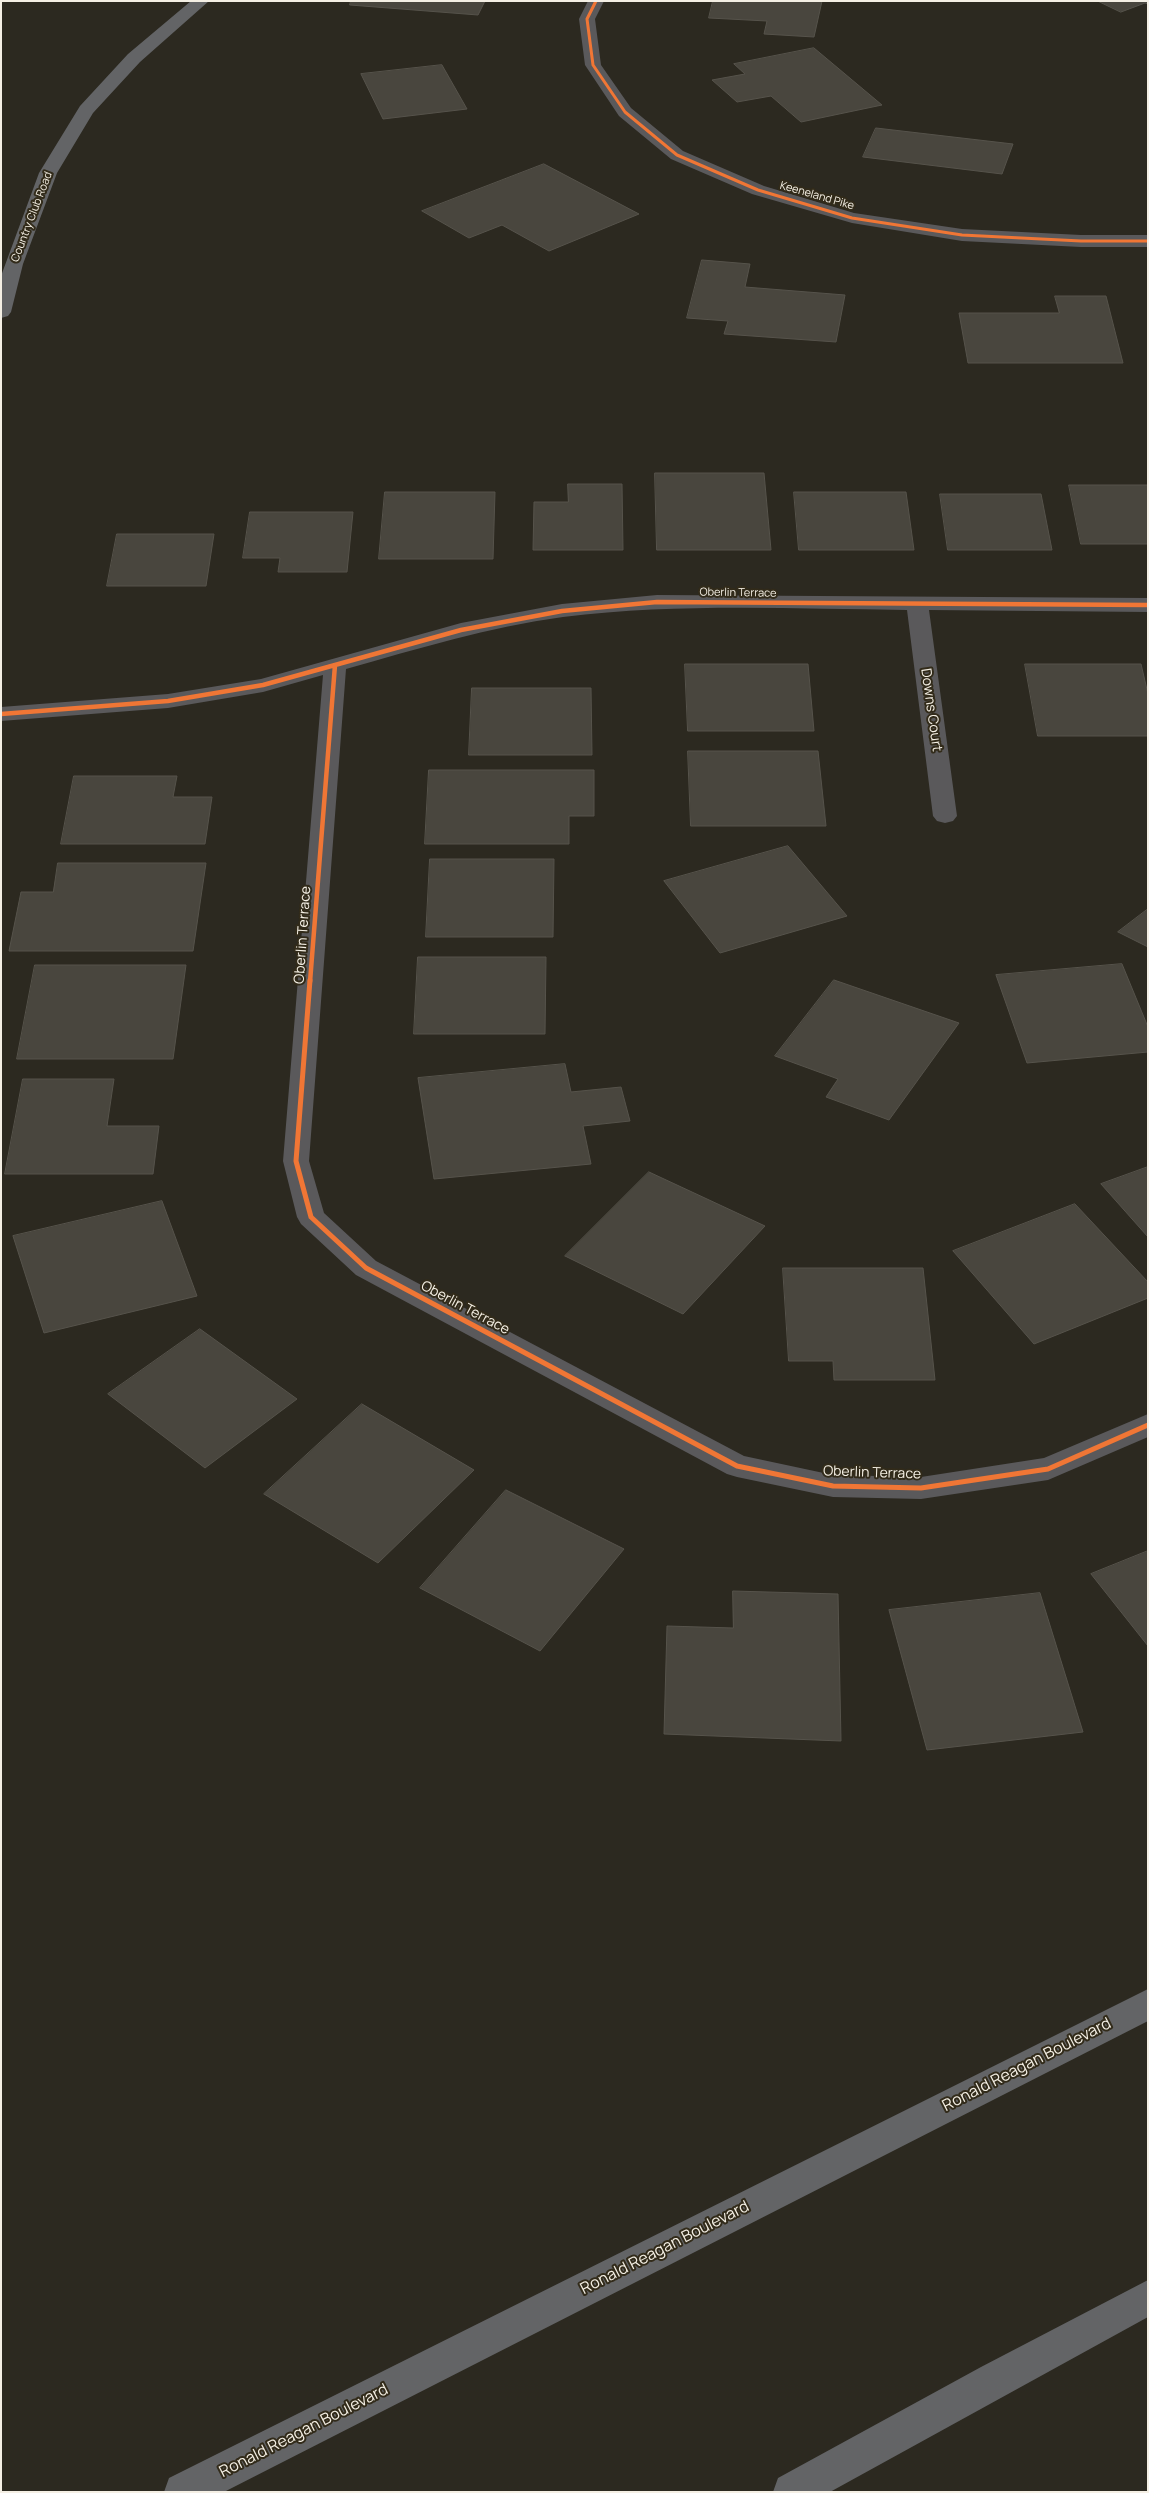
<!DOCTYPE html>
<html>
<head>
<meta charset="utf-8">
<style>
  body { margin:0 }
  #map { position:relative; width:1149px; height:2493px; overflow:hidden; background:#2c2920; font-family:Manrope,sans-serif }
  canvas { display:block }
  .frame { position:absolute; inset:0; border:2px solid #f4efe4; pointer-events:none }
</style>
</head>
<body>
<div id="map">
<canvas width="1149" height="2493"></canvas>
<div class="frame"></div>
</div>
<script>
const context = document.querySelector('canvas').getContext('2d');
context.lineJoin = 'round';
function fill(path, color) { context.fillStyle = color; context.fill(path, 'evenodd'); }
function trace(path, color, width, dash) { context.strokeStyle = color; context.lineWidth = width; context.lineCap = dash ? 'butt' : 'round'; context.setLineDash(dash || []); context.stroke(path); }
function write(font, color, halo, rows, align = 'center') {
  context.font = font + ' Manrope,sans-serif'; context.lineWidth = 4; context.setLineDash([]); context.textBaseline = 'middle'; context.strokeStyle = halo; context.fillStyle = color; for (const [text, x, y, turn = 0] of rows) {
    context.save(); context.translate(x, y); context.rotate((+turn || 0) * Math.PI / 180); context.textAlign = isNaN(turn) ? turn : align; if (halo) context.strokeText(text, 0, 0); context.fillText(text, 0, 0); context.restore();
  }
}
const building = new Path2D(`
  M351 1H485L478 15 350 5Z
  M713 1H822L814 37 764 34 767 21 709 18Z
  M1098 1H1148V4L1145 3 1121 12Z
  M814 48 882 105 801 122 771 96 737 102 712 80 745 74 734 64Z
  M442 65 467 109 383 119 361 74Z
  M876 128 1013 144 1002 174 863 157Z
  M544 164 639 214 549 251 502 225 469 238 422 211Z
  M702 260 750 264 745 287 845 295 836 342 724 334 728 321 687 318Z
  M1055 296H1106L1123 363H968L959 313H1059Z
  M655 473H764L771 550H657Z
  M568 484H622L623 550H533L534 502H568Z
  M1069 485H1148V544H1081Z
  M385 492H495L493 559H379Z
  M794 492H906L914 550H799Z
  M940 494H1041L1052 550H948Z
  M250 512H353L347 572H278L280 558H243Z
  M117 534H214L206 586H107Z
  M685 664H808L814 731H688Z
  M1025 664H1141L1148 694V736H1038Z
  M472 688H591L592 755H469Z
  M688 751H818L826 826H691Z
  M429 770H594V816H569V844H425Z
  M74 776H177L173 797H212L205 844H61Z
  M788 846 847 916 720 953 664 881Z
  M430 859H554L553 937H426Z
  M58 863H206L193 951H9L21 892H53Z
  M1148 909V947L1118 932Z
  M418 957H546L545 1034H414Z
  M1122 964 1148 1027V1052L1027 1063 996 975Z
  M35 965H186L173 1059H17Z
  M834 980 959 1023 889 1120 826 1097 838 1079 775 1056Z
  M565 1064 571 1092 621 1087 630 1121 583 1126 591 1164 434 1179 418 1078Z
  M23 1079H114L107 1126H159L153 1174H5Z
  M1148 1167V1237L1101 1184Z
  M649 1172 765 1226 683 1314 565 1256Z
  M162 1201 197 1296 44 1333 13 1236Z
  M1075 1204 1148 1282V1298L1034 1344 953 1251Z
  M783 1268H923L935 1380H834L833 1361H789Z
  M200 1329 297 1399 205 1468 108 1394Z
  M362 1404 474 1470 378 1563 264 1494Z
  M506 1490 624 1549 540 1651 420 1588Z
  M1148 1551V1646L1091 1574Z
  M733 1591 838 1594 841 1741 664 1734 667 1626 733 1628Z
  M1040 1593 1083 1732 927 1750 889 1610Z`);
fill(building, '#49463e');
trace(building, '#56534b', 1);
fill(new Path2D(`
  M588 1H604L595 19 601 65 631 108 683 151 764 186 854 213 962 229 1081 235H1148V247H1081L962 241 852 223 752 194 671 159 619 116 585 65 579 19Z
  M657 595 1148 598V612L929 610 957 816 953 821 945 823 937 821 933 816 907 610C792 609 677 603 563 617 489 627 417 649 346 669L309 1161 324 1213 376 1261 744 1456 833 1475 921 1477 1044 1458 1148 1414V1437L1048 1480 921 1499 833 1497 737 1477 727 1474 356 1275 301 1224 297 1217 283 1161 323 675 263 692 168 708 1 721V707L168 694 261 679 461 623 562 604Z`), '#5a595b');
fill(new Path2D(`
  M191 1H209L140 62 93 113 57 173 23 264 11 312 8 316 1 318V276L39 173 80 106 128 54Z
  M1148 1989V2021L224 2492H164L169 2478Z
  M1148 2280V2317L830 2492H773L778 2478 981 2367Z`), '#636466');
trace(new Path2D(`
  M596 1 587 19 593 65 625 112 677 155 758 190 852 218 962 235 1081 241H1148`), '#f07635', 3);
trace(new Path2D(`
  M1 714 168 701 263 685 461 630 562 611 657 602 1148 605
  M310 982 335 665`), '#f07635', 4.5);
trace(new Path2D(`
  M310 980 296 1161 311 1217 366 1268 737 1466 833 1486 921 1488 1048 1469 1148 1425`), '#f07635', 5);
write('11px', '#f4efe4', '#322b1a', [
  ["Keeneland Pike",817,196,16],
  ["Country Club Road",32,217,-69],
  ["Oberlin Terrace",738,593,1]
]);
write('14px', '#f4efe4', '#322b1a', [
  ["Downs Court",931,710,82],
  ["Oberlin Terrace",303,935,-86],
  ["Oberlin Terrace",465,1308,28],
  ["Oberlin Terrace",872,1473,2]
]);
write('16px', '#f4efe4', '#322b1a', [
  ["Ronald Reagan Boulevard",1027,2065,-27],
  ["Ronald Reagan Boulevard",665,2248,-27],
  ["Ronald Reagan Boulevard",304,2431,-27]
]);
</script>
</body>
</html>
